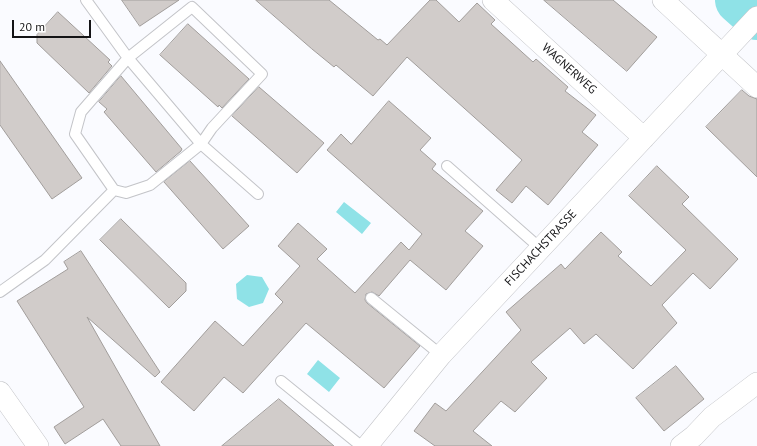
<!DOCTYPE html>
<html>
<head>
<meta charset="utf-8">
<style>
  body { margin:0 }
  #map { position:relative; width:757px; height:446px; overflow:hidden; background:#fafbff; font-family:"PT Sans",sans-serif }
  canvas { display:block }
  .scale { position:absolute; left:12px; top:20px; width:79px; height:18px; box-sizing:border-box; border:2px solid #141416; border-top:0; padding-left:5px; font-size:12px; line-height:14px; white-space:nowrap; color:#141416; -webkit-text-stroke:3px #fff; paint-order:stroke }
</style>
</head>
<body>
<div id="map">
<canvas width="757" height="446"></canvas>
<div class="scale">20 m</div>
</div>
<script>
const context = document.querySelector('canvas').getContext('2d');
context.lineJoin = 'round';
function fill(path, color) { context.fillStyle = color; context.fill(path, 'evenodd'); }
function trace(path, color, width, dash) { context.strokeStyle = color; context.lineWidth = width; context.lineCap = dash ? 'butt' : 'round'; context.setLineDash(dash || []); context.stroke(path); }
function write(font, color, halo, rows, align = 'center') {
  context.font = font + ' "PT Sans",sans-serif'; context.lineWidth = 3; context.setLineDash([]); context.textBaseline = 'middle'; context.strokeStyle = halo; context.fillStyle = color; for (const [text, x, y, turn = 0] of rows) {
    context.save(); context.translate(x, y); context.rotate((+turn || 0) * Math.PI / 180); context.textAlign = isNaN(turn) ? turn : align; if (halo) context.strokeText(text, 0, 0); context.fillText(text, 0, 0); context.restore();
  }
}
fill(new Path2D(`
  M344 202 371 223 362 234 336 212Z
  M247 275 262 277 269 289 263 303 249 307 237 299 236 284Z
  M318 360 340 378 329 392 307 374Z`), '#8fe2e7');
trace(new Path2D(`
  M739 0 757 16`), '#8fe2e7', 48);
const building = new Path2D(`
  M122 0H179L140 26Z
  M256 0H329L378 40 380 39 387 45 430 0H436L459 22 477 3 495 20 491 24 533 62 536 59 568 87 565 91 596 115 582 132 598 145 548 205 526 186 512 203 496 190 522 160 407 57 373 96 336 65 334 67 312 49Z
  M544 0H613L657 37 627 71Z
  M58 12 110 60 108 62 112 66 89 93 37 43V35Z
  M188 24 249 79 222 108 219 105 218 107 160 55Z
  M0 61 82 178 52 199 0 125Z
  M121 76 182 149 181 151 156 172 104 112 107 109 99 102Z
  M259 87 324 143 297 173 232 116Z
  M742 90 749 96 757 99V177L706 127Z
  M389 101 431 138 420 150 436 164 432 169 483 211 465 231 483 246 446 290 410 260 379 296 372 292 366 294 365 300 367 303 420 346 384 388 306 323 243 393 224 377 194 411 161 382 215 321 243 346 283 302 275 294 300 266 278 246 298 223 327 249 317 259 355 293 401 242 409 250 422 234 327 150 341 134 351 144Z
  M190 161 249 226 223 249 164 182Z
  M657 166 689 197 682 204 738 259 710 289 693 273 662 305 677 323 633 369 596 334 584 344 570 328 531 362 547 378 515 412 501 401 473 431 492 446H435L414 431 435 403 446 411 521 330 506 312 561 264 565 269 601 232 622 252 618 256 651 286 686 250 629 196Z
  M121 219 186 283V291L169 308 100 240Z
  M81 251 160 372 155 377 87 317 160 446H121L103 419 65 444 54 427 84 407 17 301 68 269 64 262Z
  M676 366 704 399 664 431 636 398Z
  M279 399 334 446H222Z`);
fill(building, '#d1ccca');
trace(building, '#a19d9b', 1);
const lane = new Path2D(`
  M86 0 128 58 201 144 258 194
  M192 7 262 74 212 128 201 144 150 185 126 193 114 190 75 134 81 112 128 58Z
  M447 166 540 248
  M0 292 45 260 114 190
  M371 298 441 355
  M281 381 361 446`);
const street = new Path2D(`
  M493 0 644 138
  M663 0 757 87
  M0 392 38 446
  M367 446 441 355 757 17
  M681 446 694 436 712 417 757 383`);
trace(lane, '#c3c4c8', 12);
trace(street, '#c3c4c8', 22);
trace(lane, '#fff', 10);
trace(street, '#fff', 21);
write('12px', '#141416', '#fff', [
  ["WAGNERWEG",569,69,42],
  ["FISCHACHSTRASSE",541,248,-47]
]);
</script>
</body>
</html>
